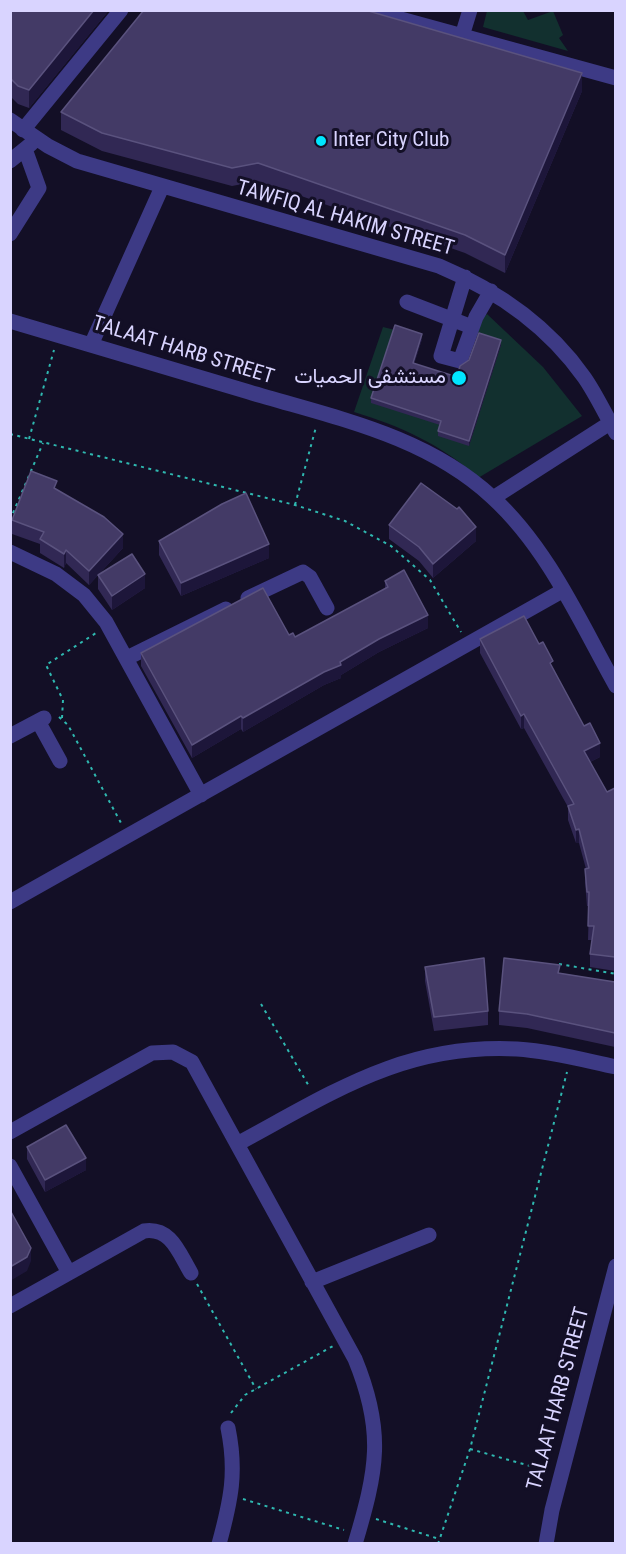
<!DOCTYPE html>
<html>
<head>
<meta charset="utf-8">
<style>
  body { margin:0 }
  #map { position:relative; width:626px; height:1554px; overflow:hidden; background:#130f26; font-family:"Roboto Condensed",sans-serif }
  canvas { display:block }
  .frame { position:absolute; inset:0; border:12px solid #d9d4ff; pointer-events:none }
</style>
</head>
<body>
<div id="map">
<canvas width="626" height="1554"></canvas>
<div class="frame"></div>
</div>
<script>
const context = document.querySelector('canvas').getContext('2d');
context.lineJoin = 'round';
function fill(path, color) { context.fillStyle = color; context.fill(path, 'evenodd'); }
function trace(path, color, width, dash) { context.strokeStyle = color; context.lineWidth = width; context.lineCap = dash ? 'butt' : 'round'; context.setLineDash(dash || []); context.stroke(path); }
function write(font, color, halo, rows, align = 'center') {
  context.font = font + ' "Roboto Condensed",Vazirmatn,sans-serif'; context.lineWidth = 6; context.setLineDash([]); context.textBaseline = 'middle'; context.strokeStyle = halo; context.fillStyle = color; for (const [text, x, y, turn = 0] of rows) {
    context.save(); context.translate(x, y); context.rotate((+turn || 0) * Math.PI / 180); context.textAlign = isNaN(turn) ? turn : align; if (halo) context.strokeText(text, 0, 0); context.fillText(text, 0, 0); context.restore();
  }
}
fill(new Path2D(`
  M487 11H523L528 20 553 11 563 35 559 38 568 51 483 27Z
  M487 314 543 367 582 416 478 478C443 445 400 426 354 412L383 327 395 330 441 425 501 344 472 335 475 324Z`), '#12302f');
trace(new Path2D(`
  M10 434 295 505 345 521 391 546 430 580 461 632
  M29 439 54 350
  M295 505 316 427
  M10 520 43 443
  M59 717 68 725 121 823
  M62 718 63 700 46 665 96 633
  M559 964 616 974
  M261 1004 310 1088
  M197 1284 256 1389
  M231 1413 245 1395 333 1346
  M470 1449 548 1471
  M243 1499 344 1530
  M376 1519 439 1539
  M438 1544 470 1449 567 1072`), '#2fb8b0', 2, [3, 4.5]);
trace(new Path2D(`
  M368 10 616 78
  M462 36 470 10
  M10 120 48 146 77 161 439 266C496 290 548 326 584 377 596 394 605 414 616 433
  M23 130 121 10
  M10 161 31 144
  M10 234 39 188 25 149
  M465 277 441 356 460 361 476 317 491 291
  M407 302 472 327
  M10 321C90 345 170 369 249 392 335 418 425 435 492 497 548 548 580 622 616 686
  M91 345 162 187
  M493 498 610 423
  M10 552 56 574 84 595 106 622 201 795
  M248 598 303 572 310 577 327 608
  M127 658 226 609
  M38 721 60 761
  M10 736 44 718
  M10 902 562 591
  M10 1132 152 1053 173 1052 192 1062 355 1359C385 1432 377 1470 355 1544
  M237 1144C332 1093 404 1043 517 1049 550 1051 583 1060 616 1067
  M10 1166 69 1273
  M312 1282 429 1235
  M10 1306 144 1231C171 1227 179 1253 191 1273
  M219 1544C231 1500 237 1472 228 1428
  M546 1544 552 1510 616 1266`), '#3d3a85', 15);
fill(new Path2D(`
  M10 10H109L29 108 18 104 10 96Z
  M582 91 505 273 465 253 258 181 232 186 102 151 61 130V112Z
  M422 339 414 364 457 377 501 345 469 446 438 436V431L440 425 371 403V398Z
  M57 489 123 548 89 585 66 563 64 568 40 553V544L12 534V520Z
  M457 509 476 541 433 578 419 561 389 539V525Z
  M159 541 269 558 181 596 159 555Z
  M98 575 145 588 112 610 98 589Z
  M385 581 428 628 379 652 341 675V678L324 685 243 732 241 729 192 758 141 666V653L295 637 385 589Z
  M480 639 539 644 553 669 600 757 590 762 607 792 615 788V971L590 967V954L592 940H588L589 906H587L585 882 586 869 579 843H576L568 820V807L524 728 521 729 480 653Z
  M425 967 488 1011V1025L434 1031 425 981Z
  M560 973 615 982V1047L527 1028 499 1025V1011Z
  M27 1147 86 1170 45 1192 27 1159Z`), '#312854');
fill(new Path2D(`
  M94 10H109L29 108V90Z
  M582 73V91L505 273V255Z
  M422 334V339L413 368V363Z
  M501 340V345L469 446V441Z
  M476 527V541L433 578V564Z
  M123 534V548L89 585V571Z
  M269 544V558L181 596V583Z
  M66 550V563L64 568V554Z
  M145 574V588L112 610V596Z
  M428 615V628L379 652 341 675V678L324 685 243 732V718L379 639Z
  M524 714V728L521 729V716Z
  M241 716V729L192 758V745Z
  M600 743V757L584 765V751Z
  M579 829V843H576V830Z
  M86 1158V1170L45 1192V1180Z
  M31 1248V1261L27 1271 10 1281V1267Z`), '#1d163a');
const building = new Path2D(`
  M10 10H94L29 90 18 86 10 78Z
  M144 10H365L582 73 505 255 465 235 258 163 232 168 102 133 61 112Z
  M395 325 422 334 413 363 457 377 460 366 469 360 479 333 501 340 469 441 438 431 441 421 371 398Z
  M31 471 57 481 54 488 104 517 123 534 89 571 66 550 64 554 40 539 44 532 12 520Z
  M421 483 457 509 459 507 476 527 433 564 419 547 389 525Z
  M246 493 269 544 181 583 159 541 222 504Z
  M132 554 145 574 112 596 98 575Z
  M404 570 428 615 379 639 340 662 341 665 324 672 243 718 241 716 192 745 141 653 263 588 289 635 293 633 295 637 388 587 385 581Z
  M524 616 539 644 543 642 553 661 550 663 584 726 590 723 600 743 584 751 607 792 615 788V957L590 954 594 926H588L589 892H587L585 869 589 868 579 829 576 830 568 806 574 804 524 714 521 716 480 639Z
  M484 958 488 1011 434 1017 425 967Z
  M504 958 560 965 558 973 615 982V1033L527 1014 499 1011Z
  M66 1125 86 1158 45 1180 27 1147Z
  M10 1210 31 1248 27 1257 10 1267Z`);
fill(building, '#433a66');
trace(building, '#5a527e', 1.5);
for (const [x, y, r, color] of [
  [321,141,6,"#00e5ff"],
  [459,378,8,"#00e5ff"]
]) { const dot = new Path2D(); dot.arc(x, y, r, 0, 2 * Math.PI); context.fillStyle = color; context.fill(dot); trace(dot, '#130f26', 2); }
write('21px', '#d9d4ff', '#130f26', [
  ["Inter City Club",333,141],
  ["مستشفى الحميات",446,378,"right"]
], 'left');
write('21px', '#d9d4ff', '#130f26', [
  ["TAWFIQ AL HAKIM STREET",345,219,16],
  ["TALAAT HARB STREET",183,351,17],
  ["TALAAT HARB STREET",559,1399,-75]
]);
</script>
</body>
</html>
